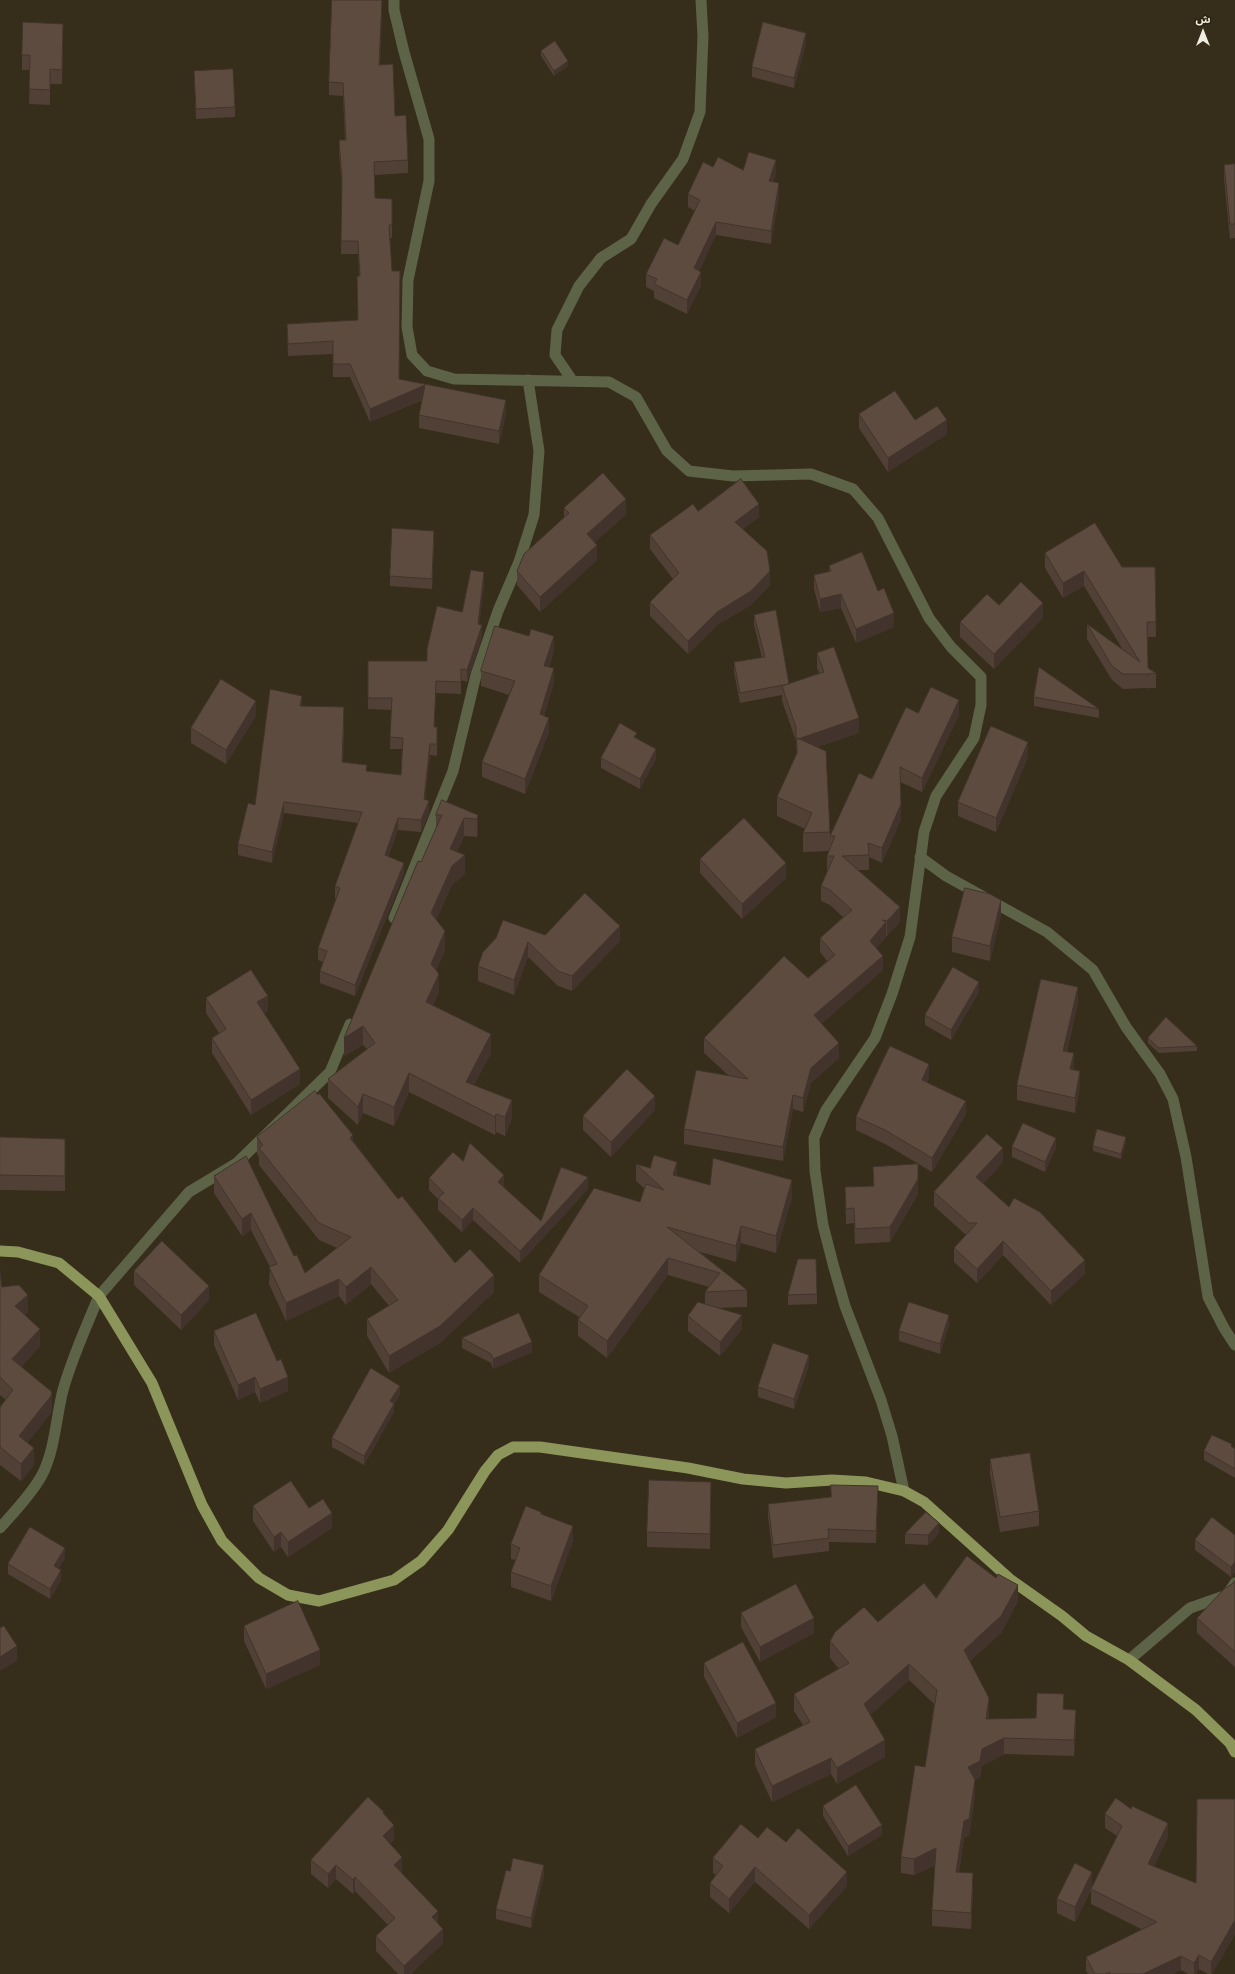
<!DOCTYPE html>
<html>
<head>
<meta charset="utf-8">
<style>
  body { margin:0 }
  #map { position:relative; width:1235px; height:1974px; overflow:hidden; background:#362d1b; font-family:Signika,"Noto Sans Arabic",sans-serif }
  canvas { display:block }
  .north { position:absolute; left:1183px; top:12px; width:40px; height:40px; -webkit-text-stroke:3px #2c2311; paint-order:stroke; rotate:0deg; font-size:11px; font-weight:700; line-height:16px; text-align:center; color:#f2ece1 }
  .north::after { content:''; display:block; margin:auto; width:14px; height:18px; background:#f2ece1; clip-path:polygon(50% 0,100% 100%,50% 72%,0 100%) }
</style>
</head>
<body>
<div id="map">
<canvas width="1235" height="1974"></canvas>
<div class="north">ش</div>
</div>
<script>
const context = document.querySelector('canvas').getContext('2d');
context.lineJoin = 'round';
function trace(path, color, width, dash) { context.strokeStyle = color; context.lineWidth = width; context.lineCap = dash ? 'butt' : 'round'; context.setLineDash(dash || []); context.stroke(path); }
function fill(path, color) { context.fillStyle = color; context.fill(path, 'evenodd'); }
trace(new Path2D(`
  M394 0V10L404 52 429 139V181L408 280 407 327 412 355 427 371 454 379 609 382 636 397 667 451 689 471 733 476 811 474 853 489 878 518 929 618 951 647 981 677V705L974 738 936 796 924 832 910 937 892 994 875 1038 826 1110 814 1138 815 1171 823 1225 833 1264 845 1306 881 1400 892 1436 904 1491
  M572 380 555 355 557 330 579 286 601 258 631 239 651 204 683 159 700 112 703 36 701 0
  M920 857 946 876 1047 932 1093 970 1126 1027 1160 1074 1173 1099 1186 1157 1208 1297 1224 1328 1235 1345
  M394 918 453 771 476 675 498 611 519 562 534 515 539 451 528 380
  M99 1296 189 1192 237 1163 330 1072 350 1024
  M1129 1660 1190 1608 1227 1595 1235 1583`), '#5d6347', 11);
trace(new Path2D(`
  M0 1528C14 1512 31 1495 42 1475 55 1450 56 1417 63 1390 72 1358 86 1327 99 1296`), '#5d6347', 11);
trace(new Path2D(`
  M0 1251 18 1252 59 1263 99 1296 152 1383 202 1505 222 1541 259 1578 288 1595 319 1601 394 1580 421 1561 448 1530 485 1471 498 1455 513 1447H540L688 1468 743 1479 786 1483 832 1480 866 1482 904 1491 924 1502 1011 1580 1062 1616 1086 1636 1129 1660 1196 1710 1230 1743 1235 1752`), '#8c965b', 11);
fill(new Path2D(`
  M382 10 380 65 408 160V173L375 175V198L392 199V238H390L399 379 506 413 499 444 419 428V415L422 400 370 422 350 377H333V354L288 356 287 324 358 320 357 276H359L358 254H341L342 188 339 153V140H345L343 96 329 95V82Z
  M63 38 62 84H50V105L29 104 30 70H22V55Z
  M806 43 794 88 752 77V67Z
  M541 51 568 66 554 76 541 56Z
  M194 71 235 107V117L196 119Z
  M1235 164V238L1230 239 1224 179V165Z
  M713 167 776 173 773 182 779 196 771 244 716 235 699 271 701 285 687 314 654 298V291L646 287V274L678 245 695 211 688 207V194Z
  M859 414 915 420 947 434 888 472 859 428Z
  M564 508 626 514 595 542 597 560 540 612 517 585V571L564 518Z
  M698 511 759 517 743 529 770 585 751 605 717 625 688 654 650 616V602L673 579 650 549V535Z
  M434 541 432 589 390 586V576Z
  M1045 553 1122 567H1155L1156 637H1148V668L1156 673V688H1148V690L1147 688 1123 689 1112 680 1087 639V624L1123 650 1084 586 1063 598 1045 568Z
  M829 566 878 591 894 627 856 643 841 608 820 612 814 589V575L829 572Z
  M484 584 479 624 482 637 467 682 461 680V694L436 693 434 727 437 738V756L430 755 425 800 429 813 421 832 398 830 388 857 404 874 355 996 320 983V971L323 962 318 960V948L337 898H335V886L358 823 284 813 272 863 238 855V844L255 805 302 706 344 719 343 762 367 771 401 775 402 749H390L391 710 368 709V661H427L462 612Z
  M999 605 1043 618 994 669 960 637V622Z
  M754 615 789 684 819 673 817 668V653L859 733 817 747 830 832V849V836L918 713 959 715 922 792 900 782 901 819 882 863 869 857V870H858L900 922 887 936 886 935V937L876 948 883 970 821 1024 839 1058 811 1083 803 1112 793 1109 783 1161 684 1144V1129L729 1076 704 1053V1038L808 978 827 961 820 952V938L843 917 830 905 821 901V886L828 871H827V856L829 851 803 852V833L805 829 777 816V797L797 754 796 741 782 701V695L740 703 734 672V662L762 658 754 625Z
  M554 650 549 667 554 683 544 716 549 732 525 794 482 777V762L509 695 481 686V671Z
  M1034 697 1099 709V718L1034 706Z
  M256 716 226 764 191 743V728Z
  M637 738 656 759 640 789 601 768V758Z
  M1028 757 996 832 958 816V802Z
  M436 815H478V834L477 837 464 836 457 852 465 874 452 885 436 920 445 950 436 970 439 992 433 1005 491 1053 474 1085 512 1118 505 1136 496 1132 495 1135 409 1092 394 1126 363 1113 358 1125 328 1098V1079L367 1049 363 1045 344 1056 421 862 436 829Z
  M700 859 786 878 742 919 700 873Z
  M1001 915 990 961 952 952V937Z
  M545 935 620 941 572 991 558 986 528 957 514 995 478 981V966L483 952Z
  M979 992 951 1040 925 1025V1015Z
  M206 998 268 1011 264 1013 300 1084 251 1115 212 1053V1038L219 1033 206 1013Z
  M1078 1002 1067 1051 1074 1068V1069L1080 1086 1075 1113 1017 1100V1085Z
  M1148 1038 1197 1046V1051L1159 1053 1148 1043Z
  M929 1078 927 1082 966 1114 932 1172 885 1144 856 1130V1117Z
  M318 1095 353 1141 398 1199 455 1263 494 1292 440 1343 389 1373 367 1336V1319L389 1306 371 1284 346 1305 339 1296 286 1321 269 1284 270 1267 251 1230 242 1236 214 1193V1176L294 1256 305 1273 337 1248 319 1240 259 1165V1157L257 1154V1137Z
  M655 1110 611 1157 583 1130V1116Z
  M0 1137 65 1139V1191L0 1190Z
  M1126 1142 1121 1159 1093 1151V1146Z
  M1012 1147 1056 1148 1045 1172 1012 1157Z
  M463 1161 504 1188 541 1221 588 1189 520 1263 473 1220 462 1232 438 1210V1199L429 1190V1178Z
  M1003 1162 983 1184 1085 1274 1051 1305 1003 1255 977 1283 954 1262V1248L966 1235 934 1206V1192Z
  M636 1164 710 1185 792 1197 776 1253 741 1243 736 1262 700 1252 747 1290V1307L717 1308 742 1329 720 1356 688 1331V1316L705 1304V1292L709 1287 668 1275 607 1358 578 1336V1320L579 1317 539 1292V1275L640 1202 644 1188 636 1181Z
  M873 1167 918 1194 890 1242 855 1244 854 1223 846 1224 845 1187 873 1186Z
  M0 1271 2 1287 28 1312 24 1315 40 1346 21 1367 52 1409 51 1413 27 1443 34 1465 21 1481 0 1465V1407L6 1400 0 1395Z
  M134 1271 209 1300 181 1330 134 1285Z
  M817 1294V1304L788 1305V1295Z
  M949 1325 940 1354 899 1341V1331Z
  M214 1331 288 1391 260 1403 255 1392 238 1400 214 1345Z
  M462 1338 532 1352 493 1369 491 1363 462 1348Z
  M809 1365 794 1409 758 1397V1387Z
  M400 1395 394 1404V1412L364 1465 332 1447V1438Z
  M1232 1447 1235 1449V1478L1204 1460V1451Z
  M990 1459 1039 1511V1526L1000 1532 990 1474Z
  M711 1497 710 1549 647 1547V1532Z
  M878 1499 876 1543 829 1542V1551L773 1558 768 1517V1504Z
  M253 1506 309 1508 332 1528 288 1557 281 1547 274 1552 253 1521Z
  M541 1514 573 1541 551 1601 511 1587V1572L516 1560 511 1559V1544Z
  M939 1533 928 1545 905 1544V1534Z
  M1235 1535V1572L1231 1577 1195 1550V1540Z
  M65 1558 58 1569 61 1580 50 1599 8 1574V1564Z
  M1235 1581V1667L1197 1633V1618L1232 1584Z
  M936 1598 1018 1601 1001 1633 970 1661 989 1714 988 1719 1036 1718 1064 1709 1076 1726 1074 1756 1004 1754 982 1766 980 1778 975 1780V1796L969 1835 964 1838 959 1872 973 1890 971 1929 932 1926V1910L935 1865 914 1875 901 1873V1857L925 1767 934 1704 909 1680 870 1715 885 1757 837 1784 831 1774 772 1802 755 1765V1749L803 1725 794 1711V1694L839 1669 830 1658V1641Z
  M741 1613 814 1633 760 1662 741 1627Z
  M244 1626 320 1665 266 1689 244 1641Z
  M704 1663 776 1717 737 1738 704 1677Z
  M823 1806 882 1835 848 1856 823 1816Z
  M384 1814 394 1840 390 1843 402 1871 401 1872 438 1923 443 1943 411 1974H398L376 1951V1936L388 1925 355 1891 353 1894 336 1879 328 1888 311 1874V1860Z
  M1105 1814 1168 1837 1154 1866 1235 1934 1212 1974H1208L1199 1969 1196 1974H1188L1181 1970 1172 1974H1088L1086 1971V1957L1143 1930 1091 1904V1890L1075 1922 1057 1913V1899L1092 1886 1117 1836 1105 1828Z
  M758 1838 786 1842 847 1886 809 1929 755 1882 729 1913 710 1897V1883L716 1875 713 1873V1858Z
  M510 1871 544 1875 531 1928 496 1919V1909Z`), '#514036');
fill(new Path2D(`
  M382 0V10L379 78V65Z
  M63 24V38L62 84V70Z
  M806 33V43L794 88V78Z
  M568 61V66L554 76V71Z
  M776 160V173L769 194V181Z
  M779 183V196L771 244V231Z
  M716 222V235L694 281V268Z
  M701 272V285L687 314V300Z
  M425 385V398L370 422V409Z
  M506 400V413L499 444V431Z
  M947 420V434L888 472V458Z
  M626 499V514L587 549V534Z
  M759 504V517L735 535V522Z
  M434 531V541L432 589V579Z
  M597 545V560L540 612V597Z
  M770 571V585L751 605 717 625 688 654V641L717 612Z
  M1084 571V586L1063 598V583Z
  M484 572V584L478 636V624Z
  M841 594V608L820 612V599Z
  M1043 603V618L994 669V654Z
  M894 613V627L856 643V629Z
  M482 625V637L467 682V670Z
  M554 636V650L544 680V666Z
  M554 668V683L540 729V714Z
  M436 681V693L434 738V727Z
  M302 696V708L300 706Z
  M959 700V715L922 792V778Z
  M256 701V716L226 764V750Z
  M549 718V732L525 794V779Z
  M859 718V733L797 754V739Z
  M1028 742V757L996 832V818Z
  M430 744V755L424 811V799Z
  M656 749V759L640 789V779Z
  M429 801V813L421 832V820Z
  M284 802V813L272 863V852Z
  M901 804V819L882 863V848Z
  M478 815V834L477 837V819Z
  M398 818V830L385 867V855Z
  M464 818V836L450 867V849Z
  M465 855V874L452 885 431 932V913L452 866Z
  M404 863V874L355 996V985Z
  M786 863V878L742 919V904Z
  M1001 900V915L990 961V946Z
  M900 907V922L887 936V921Z
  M886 922V937L870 955V941Z
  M620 926V941L572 991V976Z
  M445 931V950L431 982V964Z
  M528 942V957L514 995V980Z
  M883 956V970L814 1030V1015Z
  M439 974V992L426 1020V1002Z
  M979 982V992L951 1040V1030Z
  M1078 987V1002L1063 1065V1051Z
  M268 996V1011L257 1017V1002Z
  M363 1026V1045L344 1056V1038Z
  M491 1034V1053L466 1101V1082Z
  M839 1043V1058L811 1083 803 1112V1098L811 1068Z
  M1074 1053V1068L1070 1083V1069Z
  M929 1064V1078L922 1093V1080Z
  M300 1069V1084L251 1115V1100Z
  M1080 1071V1086L1075 1113V1098Z
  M409 1073V1092L394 1126V1107Z
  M363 1094V1113L358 1125V1107Z
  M793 1095V1109L783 1161V1147Z
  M655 1096V1110L611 1157V1142Z
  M512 1100V1118L505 1136V1117Z
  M966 1101V1114L932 1172V1158Z
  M496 1114V1132L495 1135V1117Z
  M353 1135V1153L350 1138Z
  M1126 1137V1142L1121 1159V1154Z
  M1056 1138V1148L1045 1172V1162Z
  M1003 1148V1162L976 1192V1177Z
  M677 1162V1178L673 1175Z
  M504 1175V1188L498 1182Z
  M588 1177V1189L520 1263V1251Z
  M918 1179V1194L890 1242V1227Z
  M792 1180V1197L776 1253V1236Z
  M473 1208V1220L462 1232V1220Z
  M251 1213V1230L242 1236V1219Z
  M741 1226V1243L736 1262V1246Z
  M1003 1241V1255L977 1283V1269Z
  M668 1258V1275L607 1358V1341Z
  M1085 1260V1274L1051 1305V1291Z
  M371 1267V1284L346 1305V1287Z
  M494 1275V1292L440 1343 389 1373V1356Z
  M339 1279V1296L286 1321V1303Z
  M209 1286V1300L181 1330V1315Z
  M28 1295V1312L15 1323V1306Z
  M742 1315V1329L720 1356V1342Z
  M949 1315V1325L940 1354V1344Z
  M40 1329V1346L12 1376V1359Z
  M532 1342V1352L493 1369V1359Z
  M809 1355V1365L794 1409V1399Z
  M255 1377V1392L238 1400V1385Z
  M288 1377V1391L260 1403V1389Z
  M400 1386V1395L394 1404V1412L364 1465V1456L390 1401Z
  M52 1392V1409L51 1413 19 1453V1436Z
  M34 1448V1465L21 1481V1464Z
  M711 1482V1497L710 1549V1534Z
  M332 1513V1528L288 1557V1542Z
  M939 1523V1533L928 1545V1535Z
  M573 1526V1541L551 1601V1586Z
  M281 1532V1547L274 1552V1537Z
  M65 1548V1558L54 1576V1566Z
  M1235 1562V1572L1231 1577V1567Z
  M61 1570V1580L50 1599V1589Z
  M1018 1585V1601L1001 1633 964 1666V1650Z
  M814 1618V1633L760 1662V1647Z
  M17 1646V1661L0 1671V1657Z
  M320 1650V1665L266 1689V1674Z
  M909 1664V1680L864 1721V1704Z
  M989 1698V1714L986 1735V1719Z
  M776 1703V1717L737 1738V1723Z
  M1076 1710V1726L1074 1756V1740Z
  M1004 1738V1754L982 1766 980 1778 975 1780V1796L969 1835 964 1838 956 1888V1872L968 1767 982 1749Z
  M885 1740V1757L837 1784V1768Z
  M831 1758V1774L772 1802V1786Z
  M1168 1823V1837L1148 1878V1864Z
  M394 1825V1840L383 1850V1836Z
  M882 1825V1835L848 1856V1846Z
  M936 1848V1864L914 1875V1859Z
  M402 1857V1871L394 1879V1865Z
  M336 1865V1879L328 1888V1874Z
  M544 1865V1875L531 1928V1918Z
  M755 1867V1882L729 1913V1899Z
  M847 1872V1886L809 1929V1915Z
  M1092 1872V1887L1075 1922V1907Z
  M973 1873V1890L971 1929V1913Z
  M355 1877V1891L353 1894V1880Z
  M438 1911V1925L432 1917Z
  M1235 1920V1934L1212 1974H1211V1962Z
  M443 1929V1943L411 1974H404V1966Z
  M1199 1955V1969L1196 1974H1194V1963Z
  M1181 1956V1970L1172 1974H1143Z`), '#42342c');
const building = new Path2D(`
  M332 0H382L379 65 393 64 395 116 406 115 408 160 374 162 375 198 392 199V225H389L392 271H400L399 379 506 400 499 431 419 415 425 385 370 409 350 364H333V341L288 344 287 324 358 320 357 276H360L358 241H341L342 178 339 140H346L343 83 329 82Z
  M23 22 63 24 62 70 50 69V90L29 89 30 55H22Z
  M763 22 806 33 794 78 752 67Z
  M555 41 568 61 554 71 541 51Z
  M233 69 235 107 196 109 194 71Z
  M749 152 776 160 769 181 779 183 771 231 716 222 694 268 701 272 687 300 654 284 657 279 646 274 664 238 678 245 700 200 688 194 703 162 713 167 718 157 743 170Z
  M1235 164V224H1230L1224 165Z
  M895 391 915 420 937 406 947 420 888 458 859 414Z
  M603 473 626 499 587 534 597 545 540 597 517 571 524 554 569 513 564 508Z
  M741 479 759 504 735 522 767 551 770 571 751 591 717 612 688 641 650 602 679 573 650 535 693 504 698 511Z
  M1095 523 1122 567H1155L1156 622H1147L1148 668 1156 673 1148 674V676L1147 674H1123L1112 666 1087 624 1140 662 1084 571 1063 583 1045 553Z
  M392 528 434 531 432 579 390 576Z
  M862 552 878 591 884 588 894 613 856 629 841 594 820 599 814 575 831 571 829 566Z
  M471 570 484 572 478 624 482 625 467 670 461 669V682L436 681 434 727H437V744H430L424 799 429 801 421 820 398 818 385 855 404 863 355 985 320 971 327 951 318 948 340 888 335 886 362 812 284 802 272 852 238 844 248 803 255 805 270 689 302 696 300 706 344 707 342 762 367 765 366 771 401 775 403 738 390 737 392 698H368V661H427V649L437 606 462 612Z
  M1021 582 1043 603 994 654 960 622 987 594 999 605Z
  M776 610 789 684 740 693 734 662 765 657 754 615Z
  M495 626 529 636 531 629 554 636 544 666 554 668 540 714 549 718 525 779 482 762 515 681 481 671Z
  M834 647 859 718 798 739 797 738 796 739V727L782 686 824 672 817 653Z
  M1039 667 1099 709 1034 697Z
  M221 679 256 701 226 750 191 728Z
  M931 687 959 700 922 778 900 767 901 804 882 848 868 843 869 855 842 856 900 907 887 921 882 920 886 922 870 941 883 956 814 1015 839 1043 811 1068 803 1098 793 1095 783 1147 684 1129 696 1070 748 1079 704 1038 784 956 808 978 835 955 820 938 852 910 830 890 821 886 834 856H827L835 836H830L859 773 872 779 906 707 918 713Z
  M620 723 637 733 634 737 656 749 640 779 601 758Z
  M991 726 1028 742 996 818 958 802Z
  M797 738 826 751 830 832 803 833 812 813 777 797 797 753Z
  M442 800 478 815 477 819 464 818 450 849 465 855 452 866 431 913 445 931 431 964 439 974 426 1002 491 1034 466 1082 512 1100 505 1117 496 1114 495 1117 409 1073 394 1107 363 1094 358 1107 328 1079 375 1043 363 1026 344 1038 418 861 421 862 442 815H436Z
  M744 818 786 863 742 904 700 859Z
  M965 888 990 894 1001 900 990 946 952 937Z
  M585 893 620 926 572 976 558 971 528 942 514 980 478 966 483 952 496 938 503 920 545 935Z
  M953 967 979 982 951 1030 925 1015Z
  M251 970 268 996 257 1002 300 1069 251 1100 212 1038 226 1029 206 998Z
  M1041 979 1078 987 1063 1051 1074 1053 1070 1069 1080 1071 1075 1098 1017 1085Z
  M1166 1017 1197 1046 1159 1048 1148 1038Z
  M890 1046 929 1064 922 1080 966 1101 932 1158 885 1130 856 1117Z
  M627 1069 655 1096 611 1142 583 1116Z
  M315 1091 318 1095 319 1093 353 1135 350 1138 398 1199 402 1196 455 1263 470 1249 494 1275 440 1326 389 1356 367 1319 398 1300 371 1267 346 1287 339 1279 286 1303 269 1267 277 1264 251 1213 242 1219 214 1176 246 1156 294 1256 297 1255 305 1273 351 1237 319 1223 259 1148 263 1145 257 1137Z
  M1023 1123 1056 1138 1045 1162 1012 1147Z
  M1097 1129 1126 1137 1121 1154 1093 1146Z
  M987 1134 1003 1148 976 1177 1009 1207 1014 1198 1040 1212 1085 1260 1051 1291 1003 1241 977 1269 954 1248 977 1223H969L934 1192Z
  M0 1137 65 1139V1176L0 1175Z
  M470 1143 504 1175 498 1182 541 1221 561 1167 588 1177 520 1251 473 1208 462 1220 438 1198 444 1193 429 1178 453 1152 463 1161Z
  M654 1155 677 1162 673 1175 710 1185 713 1158 792 1180 776 1236 741 1226 736 1246 667 1227 747 1290 705 1292 720 1273 668 1258 607 1341 578 1320 588 1306 539 1275 594 1188 640 1202 646 1184 664 1190 636 1164 650 1168Z
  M918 1164V1179L890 1227 855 1229 854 1208 846 1209 845 1187 874 1186 873 1167Z
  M162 1241 209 1286 181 1315 134 1271Z
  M798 1259H816L817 1294 788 1295Z
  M0 1271 2 1287 19 1285 28 1295 15 1306 40 1329 12 1359 52 1392 51 1396 19 1436 34 1448 21 1464 0 1447V1407L13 1390 0 1377Z
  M698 1302 742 1315 720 1342 688 1316Z
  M909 1302 949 1315 940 1344 899 1331Z
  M256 1313 277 1361 281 1359 288 1377 260 1389 255 1377 238 1385 214 1331Z
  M519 1313 532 1342 493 1359 491 1354 462 1338Z
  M773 1343 809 1355 794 1399 758 1387Z
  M371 1368 400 1386 390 1401 394 1404 364 1456 332 1438Z
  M1212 1435 1232 1444 1231 1446 1235 1449V1469L1204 1451Z
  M1030 1453 1039 1511 1000 1517 990 1459Z
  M649 1480 711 1482 710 1534 647 1532Z
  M291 1481 309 1508 323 1499 332 1513 288 1542 281 1532 274 1537 253 1506Z
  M831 1485 878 1486 876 1531 828 1529 829 1538 773 1545 768 1504 831 1497Z
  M526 1506 541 1512V1514L573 1526 551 1586 511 1572 520 1548 511 1544Z
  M926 1512 939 1523 928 1535 905 1534Z
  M1212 1517 1235 1535V1562L1231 1567 1195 1540Z
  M30 1527 65 1548 54 1566 61 1570 50 1589 8 1564Z
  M967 1556 996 1578 998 1574 1018 1585 1001 1616 964 1650 989 1698 986 1719 1036 1718 1037 1693 1064 1694 1063 1709 1076 1710 1074 1740 1004 1738 982 1749 980 1761 968 1767 975 1780 969 1819 964 1821 956 1872 973 1873 971 1913 932 1910 936 1848 914 1859 901 1857 915 1765 925 1767 937 1690 909 1664 864 1704 885 1740 837 1768 831 1758 772 1786 755 1749 810 1722 794 1694 849 1663 830 1641 835 1632 864 1607 878 1622 924 1583 936 1598Z
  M1235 1581V1652L1197 1618 1224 1589 1232 1584Z
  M796 1584 814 1618 760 1647 741 1613Z
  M298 1601 320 1650 266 1674 244 1626Z
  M4 1626 17 1646 0 1657V1628Z
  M743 1642 776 1703 737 1723 704 1663Z
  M856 1785 882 1825 848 1846 823 1806Z
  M368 1797 384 1812 383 1813 394 1825 383 1836 402 1857 394 1865 438 1911 432 1917 443 1929 404 1966 376 1936 395 1918 355 1877 353 1880 336 1865 328 1874 311 1860Z
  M1116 1798 1131 1809 1132 1806 1168 1823 1148 1864 1196 1883 1197 1799H1235V1920L1211 1962 1199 1955 1194 1963 1181 1956 1143 1974H1110L1109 1972 1105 1974H1095L1086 1957 1157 1922 1091 1889 1122 1826 1105 1814Z
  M741 1824 758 1838 767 1827 786 1842 798 1828 847 1872 809 1915 755 1867 729 1899 710 1883 723 1866 713 1858Z
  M513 1858 544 1865 531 1918 496 1909 506 1870 510 1871Z
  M1075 1863 1092 1872 1075 1907 1057 1899Z`);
fill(building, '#5e4b3f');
trace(building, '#42342c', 1);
</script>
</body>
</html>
